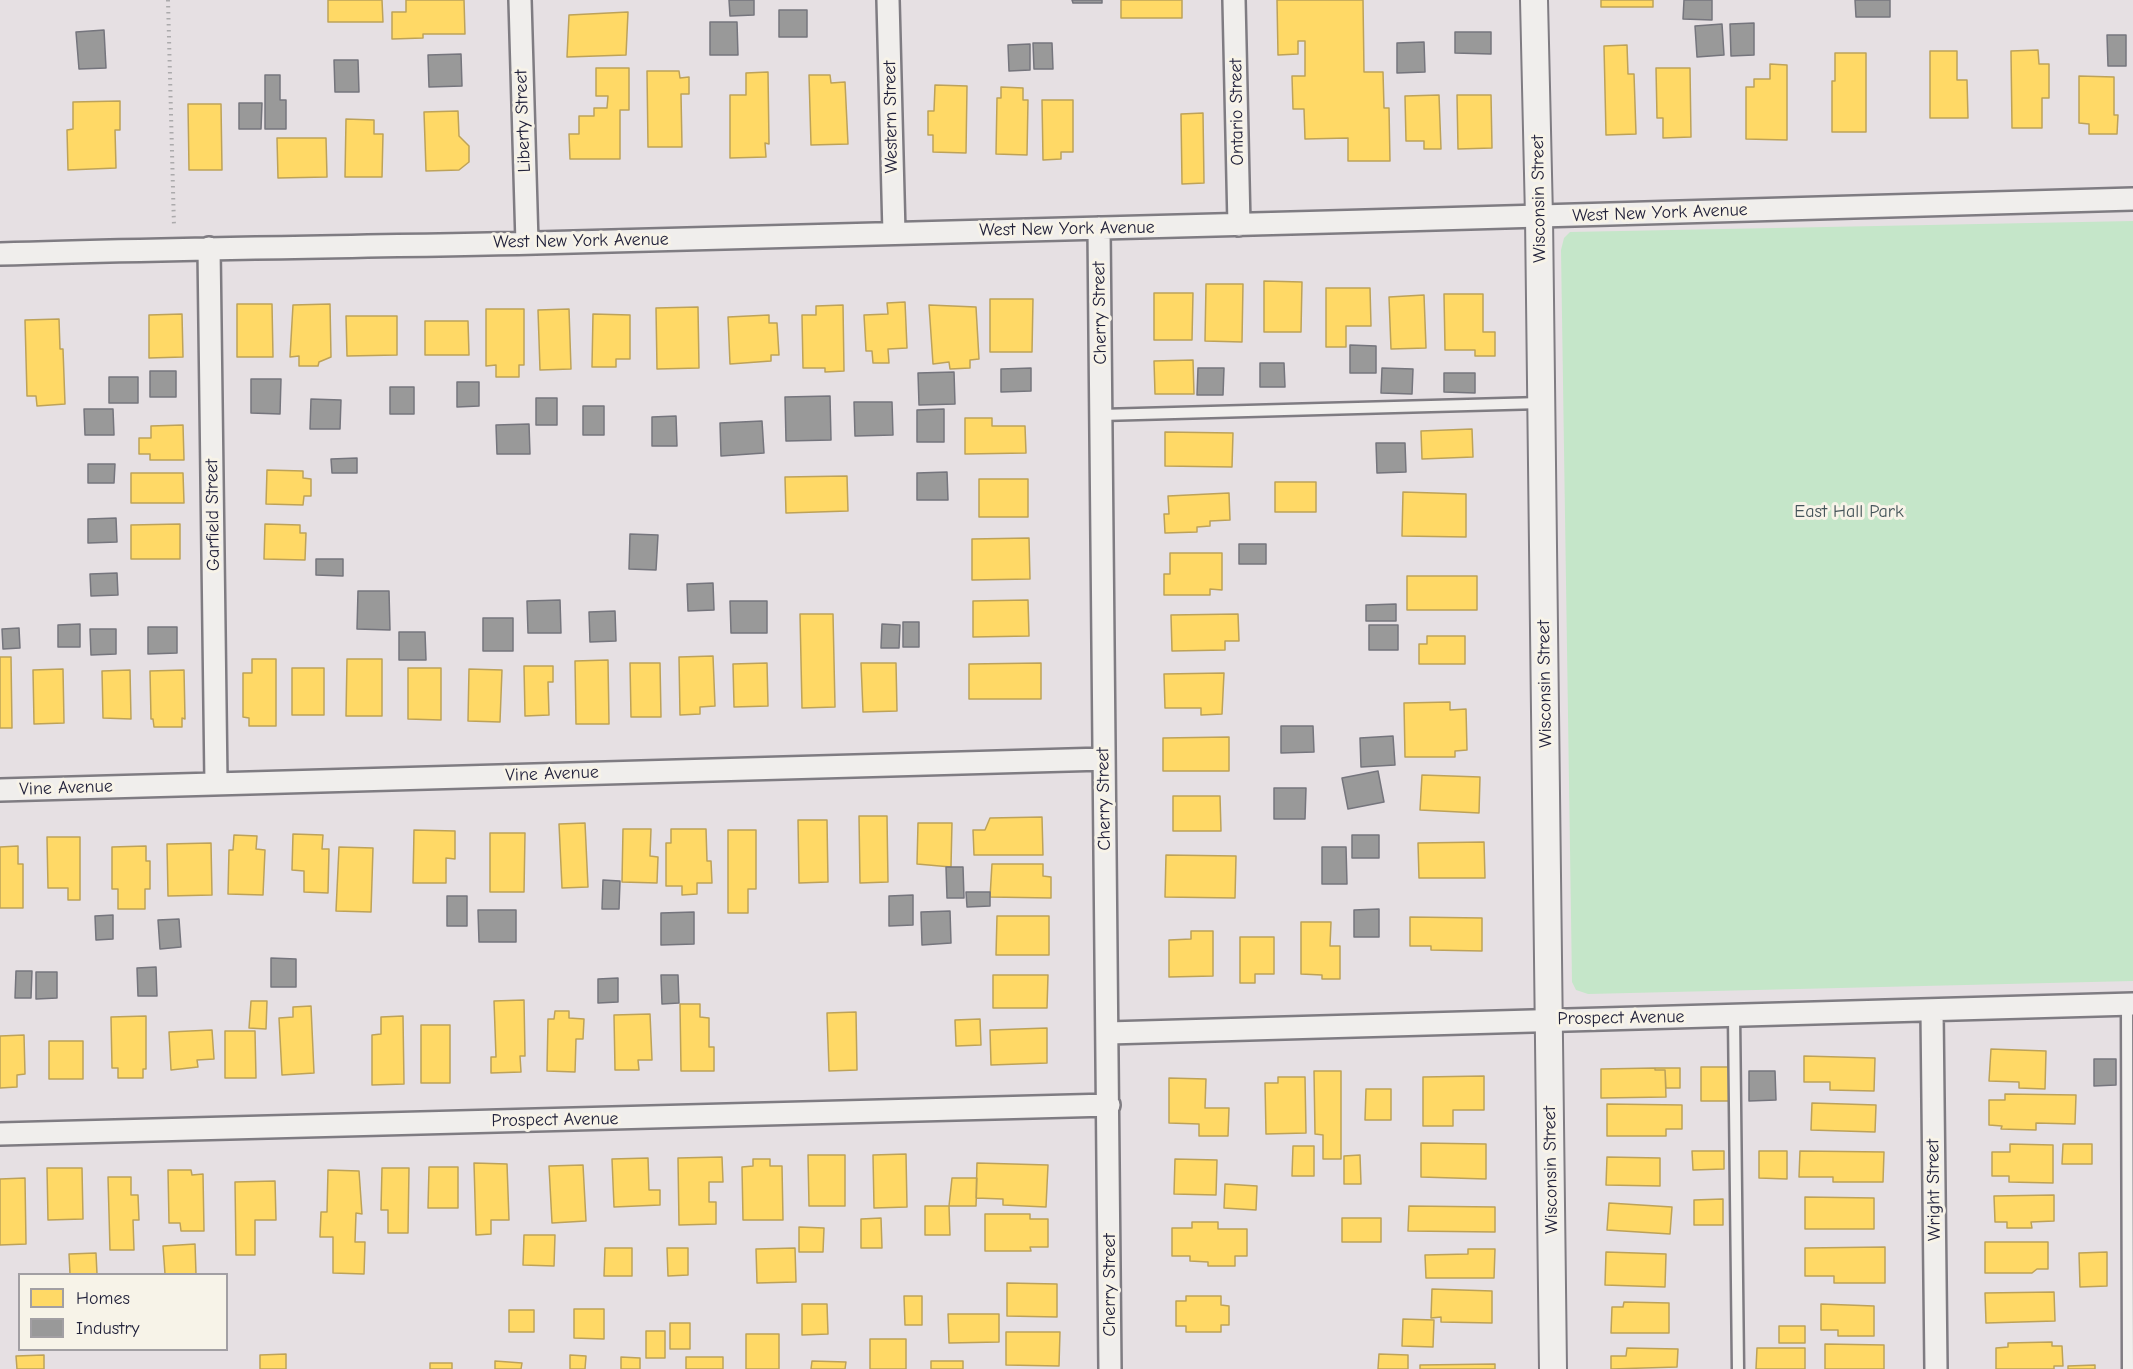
<!DOCTYPE html>
<html>
<head>
<meta charset="utf-8">
<style>
  body { margin:0 }
  #map { position:relative; width:2133px; height:1369px; overflow:hidden; background:#e6e0e3; font-family:"Comic Neue",sans-serif }
  canvas { display:block }
  .legend { position:absolute; left:18px; top:1273px; width:210px; height:78px; box-sizing:border-box; background:#f7f3e8; border:2px solid #a29fa3; margin:0; padding:8px 10px; list-style:none; font-size:18px; color:#22223b }
  .legend li { display:flex; align-items:center; gap:12px; height:30px }
  .legend b { width:30px; border:2px solid #a29fa3 }
</style>
</head>
<body>
<div id="map">
<canvas width="2133" height="1369"></canvas>
<ul class="legend">
<li><b style="height:16px;background:#ffd966"></b>Homes</li>
<li><b style="height:16px;background:#999"></b>Industry</li>
</ul>
</div>
<script>
const context = document.querySelector('canvas').getContext('2d');
context.lineJoin = 'round';
function fill(path, color) { context.fillStyle = color; context.fill(path, 'evenodd'); }
function trace(path, color, width, dash) { context.strokeStyle = color; context.lineWidth = width; context.lineCap = dash ? 'butt' : 'round'; context.setLineDash(dash || []); context.stroke(path); }
function write(font, color, halo, rows, align = 'center') {
  context.font = font + ' "Comic Neue",sans-serif'; context.lineWidth = 6; context.setLineDash([]); context.textBaseline = 'middle'; context.strokeStyle = halo; context.fillStyle = color; for (const [text, x, y, turn = 0] of rows) {
    context.save(); context.translate(x, y); context.rotate((+turn || 0) * Math.PI / 180); context.textAlign = isNaN(turn) ? turn : align; if (halo) context.strokeText(text, 0, 0); context.fillText(text, 0, 0); context.restore();
  }
}
fill(new Path2D(`
  M2133 221V981L1588 994 1576 990 1572 982 1561 250 1564 238 1570 232Z`), '#c5e6c9');
const homes = new Path2D(`
  M328 0H382L383 22H328Z
  M406 0H464L465 34H423V38L392 39V12H406Z
  M1121 0H1182V18H1121Z
  M1277 0H1363L1364 72H1383L1384 108H1389L1390 161H1348V138L1305 139 1304 109H1293L1292 76H1305V41H1298V54L1278 55Z
  M1601 0H1653V7H1601Z
  M628 12 626 55 567 57 569 15Z
  M1627 45 1628 74H1634L1636 134 1606 135 1604 46Z
  M2038 50 2039 64H2049V98H2042V128H2012L2011 51Z
  M1930 51H1957V80H1967L1968 118H1930Z
  M1835 53H1866V132H1832V81H1835Z
  M1770 64 1787 65V140L1746 139V87H1754V79H1770Z
  M596 68H629V110H620V159H570L569 134H579V116H594V108H607L608 96H596Z
  M1656 68H1690L1691 137 1663 138V118H1657Z
  M647 71H679L680 78 689 77V94H681L682 147H648Z
  M768 72 769 144 765 143 766 157 730 158V95H746V73Z
  M809 75H830L831 83 845 82 848 144 811 145Z
  M2079 76 2114 77V115H2118L2117 134H2089V124L2079 123Z
  M935 85 967 86 966 153 933 152V135H928V111H934Z
  M1001 87 1023 88V100H1028L1027 155 996 154 997 98H1001Z
  M1439 95 1441 149H1424V141H1406L1405 96Z
  M1457 95H1491L1492 148 1458 149Z
  M1042 100H1073V152H1061V159L1043 160Z
  M120 101V130H115L116 168 68 170 67 130 73 129V102Z
  M188 104H221L222 170H189Z
  M458 111 459 136 469 146V162L459 170 426 171 424 112Z
  M1203 113 1204 183 1182 184 1181 114Z
  M346 119 374 120V134H383L382 177H345Z
  M277 138H326L327 177 278 178Z
  M1264 281 1302 282 1301 332H1264Z
  M1206 284H1243L1242 342 1205 341Z
  M1326 288H1370L1371 326H1346V347H1326Z
  M1154 293H1193L1192 340H1154Z
  M1444 294H1483V332H1495V356H1475V350H1445Z
  M1424 295 1426 348 1391 349 1389 297Z
  M990 299H1033L1032 352H990Z
  M905 302 907 348 888 349 889 363H873L872 351H866L864 315 888 314 887 303Z
  M237 304H272L273 357H237Z
  M330 304 331 357 319 362 318 366H299V356L290 357 293 305Z
  M843 305 844 371 825 372V368H803L802 315H816V306Z
  M929 305 976 307 979 359 970 360V368L950 369 949 362 933 364Z
  M698 307 699 368 657 369 656 308Z
  M486 309H524V365H519V377H496V365L486 366Z
  M569 309 571 369 540 370 538 310Z
  M182 314 183 357 149 358V315Z
  M593 314 630 315V359H616V367H592Z
  M769 315V323H777L779 355H771V361L730 364 728 317Z
  M346 316H397V355L347 356Z
  M59 319 60 349H63L65 404 37 406 36 396H27L25 320Z
  M425 321H468L469 355H425Z
  M1193 360 1194 394H1155L1154 361Z
  M965 418H992V426H1025L1026 453 965 454Z
  M183 425 184 460H150V454H139V438H151V426Z
  M1472 429 1473 457 1422 459 1421 431Z
  M1165 432 1233 433 1232 467 1165 466Z
  M267 470 303 471V478L311 479V496H304L303 505 266 504Z
  M131 473H183L184 503H131Z
  M847 476 848 511 786 513 785 477Z
  M979 479H1028V517H979Z
  M1275 482H1316V512H1275Z
  M1403 492 1466 494V537L1402 536Z
  M1229 493 1230 520 1210 521V526L1197 527V532L1165 533 1164 514H1169L1168 496Z
  M180 524V559H131V525Z
  M265 524 300 525V533H306L305 560 264 559Z
  M1029 538 1030 579 972 580V539Z
  M1170 553H1222V590L1210 589V595H1164V574H1170Z
  M1407 576H1477V610H1407Z
  M1028 600 1029 636 973 637V601Z
  M800 614H833L835 707 802 708Z
  M1238 614 1239 641H1225V650L1172 651 1171 615Z
  M1427 636H1465V664H1419V644H1427Z
  M713 656 715 706 700 707V714L680 715 679 657Z
  M0 657H11L12 728H0Z
  M252 659H276V726H249V718L243 717V673H252Z
  M347 659H382V716H346Z
  M608 660 609 724H576L575 661Z
  M630 663H660L661 717H631Z
  M767 663 768 706 734 707 733 664Z
  M861 663H896L897 711 863 712Z
  M1041 663V699H969V664Z
  M524 666H553V682H548L549 715 525 716Z
  M292 668H324V715H292Z
  M408 668H441V720L408 719Z
  M63 669 64 723 34 724 33 670Z
  M469 669 502 670 500 722 468 721Z
  M130 670 131 719 103 718 102 671Z
  M184 670 185 719 182 718V727H154L153 719H151L150 671Z
  M1224 673 1222 714 1201 715V708H1165L1164 674Z
  M1450 702V710L1466 709 1467 750 1455 751V757H1405L1404 703Z
  M1229 737V771H1163V738Z
  M1422 775 1480 777 1479 813 1420 810Z
  M1173 796H1220L1221 831H1173Z
  M859 816H887L888 882 860 883Z
  M1042 817 1043 855H974L973 830H985L990 818Z
  M798 820H827L828 882 799 883Z
  M585 823 588 887 562 888 559 824Z
  M918 823H952L951 867 917 864Z
  M623 829H651L650 856 658 857 657 883 622 882Z
  M671 829H706L707 861H711L712 883H697V894L682 895V886H666V843H671Z
  M414 830 455 831V859L446 858V883H413Z
  M728 830H756V889H748V913H728Z
  M490 833H525L524 892H490Z
  M293 834 323 835 322 849H329L328 893 304 892V871L292 870Z
  M234 835 257 836 256 849 265 850 263 895 228 894 229 850H233Z
  M47 837H80V900H68V888H48Z
  M1484 842 1485 878H1419L1418 843Z
  M211 843 212 895 168 896 167 844Z
  M18 846V864H23V908H0V847Z
  M146 846V861H150V889H145V909H118V889H112V847Z
  M339 847 373 848 371 912 336 911Z
  M1166 855 1236 856 1235 898 1165 897Z
  M992 864H1043V876L1051 877V898L990 897Z
  M997 916H1049V955H996Z
  M1410 917 1482 918V951L1431 950V946H1410Z
  M1301 922H1331L1330 946H1340V979H1322V975L1301 974Z
  M1191 931H1213V976L1169 977V940L1191 939Z
  M1240 937H1274V974H1255V983H1240Z
  M993 975H1048L1047 1008H993Z
  M524 1000 525 1056H520L521 1072 491 1073V1057H496L494 1001Z
  M251 1001H267L266 1029 249 1028Z
  M680 1004H700V1017L709 1018V1047H714V1071H681Z
  M311 1006 314 1073 282 1075 279 1018 293 1017V1007Z
  M555 1011H569V1018L584 1019 583 1039H576L575 1072 547 1071 548 1019H554Z
  M856 1012 857 1070 829 1071 827 1013Z
  M650 1014 652 1060H638L639 1070H615L614 1015Z
  M146 1016V1069H143V1078H118V1068H112L111 1017Z
  M403 1016 404 1084 372 1085V1035L381 1034V1017Z
  M980 1019 981 1045 956 1046 955 1020Z
  M421 1025H450V1083H421Z
  M1047 1028V1063L991 1065 990 1030Z
  M212 1030 214 1059 197 1060 198 1067 171 1070 169 1032Z
  M225 1031H255L256 1078H225Z
  M24 1035 25 1074 17 1075V1087L0 1088V1036Z
  M49 1041H83V1079H49Z
  M1991 1049 2046 1051 2045 1089 2019 1088V1082L1989 1081Z
  M1804 1056 1875 1058 1874 1091 1830 1090V1082H1804Z
  M1701 1067H1729V1101H1701Z
  M1655 1068H1680V1088H1666L1665 1070H1655Z
  M1655 1068V1070H1665L1666 1097 1601 1098V1069Z
  M1314 1071H1341V1159H1323V1135L1315 1134Z
  M1484 1076V1110H1453V1126H1423V1077Z
  M1278 1077H1305L1306 1133 1266 1134 1265 1083H1278Z
  M1169 1078 1206 1079 1205 1108H1229L1228 1136H1199V1124L1169 1123Z
  M1366 1089H1391V1120H1365Z
  M2005 1094 2076 1095 2075 1124 2036 1123V1130L2001 1129 2002 1126 1989 1125V1100H2005Z
  M1812 1103 1876 1105 1875 1132 1811 1130Z
  M1607 1104 1682 1105V1129H1666V1136H1607Z
  M1421 1143 1486 1144V1179L1421 1177Z
  M2010 1144 2053 1145V1183L2009 1182V1176H1992V1152H2010Z
  M2063 1144H2092V1164H2062Z
  M1293 1146H1314V1176H1292Z
  M1692 1151H1724V1169L1693 1170Z
  M1759 1151H1787V1179L1759 1178Z
  M1800 1151 1884 1152 1883 1182H1833V1177H1799Z
  M906 1154 907 1207 874 1208 873 1155Z
  M808 1155H845V1206H809Z
  M1360 1155 1361 1184H1344V1156Z
  M722 1157 723 1182H709V1202H716V1224L679 1225 678 1158Z
  M1607 1157 1660 1158V1186L1606 1185Z
  M648 1158 649 1190H660V1205L614 1207 612 1159Z
  M753 1159H770V1166H782L783 1220H743L742 1167 753 1166Z
  M1175 1159 1217 1160 1216 1195 1174 1194Z
  M474 1163 507 1164 509 1220H491V1234L476 1235Z
  M977 1163 1048 1165 1046 1207 1003 1205V1199L976 1198Z
  M583 1165 586 1221 552 1223 549 1166Z
  M429 1167H458V1208H428Z
  M47 1168H82L83 1219 48 1220Z
  M382 1168H409L408 1233H388V1210H381Z
  M168 1170H191L192 1175 203 1174 204 1231H181L180 1223H169Z
  M328 1170 359 1171 362 1214 356 1213 355 1242H365L364 1274 333 1273V1237H320L321 1212H327Z
  M108 1177H131V1195H138L139 1220H133L134 1250H110Z
  M25 1178 26 1244 0 1245V1179Z
  M952 1178H977L976 1206H949Z
  M275 1181 276 1220H255V1255H236L235 1182Z
  M1225 1184 1257 1186 1256 1210 1224 1208Z
  M2054 1195V1221L2031 1222 2032 1228H2007V1222H1995L1994 1196Z
  M1805 1197 1874 1198V1229H1805Z
  M1723 1199V1225H1694V1200Z
  M1609 1203 1672 1207 1670 1234 1607 1230Z
  M925 1206H949L950 1235H925Z
  M1409 1206 1495 1207V1232L1408 1231Z
  M985 1214H1030V1219H1048V1247H1030L1031 1251H985Z
  M881 1218 882 1248H861V1219Z
  M1342 1218H1381V1242H1342Z
  M1192 1222H1218V1229H1247V1256H1235V1266H1208V1262L1190 1261V1256H1172V1228H1192Z
  M799 1227 824 1228 823 1252H799Z
  M524 1235H555L554 1266 523 1265Z
  M1985 1242H2048V1269H2037L2032 1273H1985Z
  M195 1244 196 1274H165L163 1246Z
  M1885 1247V1283H1834V1276H1805V1248Z
  M605 1248H632V1276H604Z
  M667 1248H688V1275L668 1276Z
  M795 1248 796 1282 757 1283 756 1249Z
  M1468 1249H1495L1494 1278H1426L1425 1255 1468 1254Z
  M1606 1252 1666 1254 1665 1287 1605 1285Z
  M2107 1252V1286L2080 1287 2079 1253Z
  M96 1253 97 1274H70L69 1254Z
  M1007 1283 1057 1284V1317L1007 1316Z
  M1432 1289 1492 1291V1323L1441 1322V1317L1431 1318Z
  M2054 1292 2055 1321 1986 1323 1985 1293Z
  M904 1296H922V1325H905Z
  M1186 1296H1221V1305L1229 1306V1325H1221V1332H1186V1326H1176V1301H1186Z
  M1624 1302 1669 1303V1333H1611L1612 1307H1623Z
  M802 1304H827L828 1334 802 1335Z
  M1821 1304 1874 1306V1336H1838V1330H1821Z
  M574 1309H604V1339L574 1338Z
  M509 1310H534V1332H509Z
  M948 1314H999V1342L949 1343Z
  M1403 1319 1434 1320 1433 1347 1402 1346Z
  M670 1323H690V1349H670Z
  M1779 1326H1805V1343H1779Z
  M646 1331H665V1358H646Z
  M1006 1332H1060L1059 1366 1006 1365Z
  M746 1334H779V1369H746Z
  M870 1339H906V1369H870Z
  M2052 1342V1346H2062L2063 1366H2054V1369H1996V1348L2008 1347V1343Z
  M1825 1344 1884 1345V1369H1825Z
  M1627 1348 1678 1349 1677 1367 1611 1369V1356H1626Z
  M1757 1348H1805V1369H1756Z
  M286 1354V1369H260V1355Z
  M1379 1354 1408 1355V1369H1378Z
  M44 1355V1369H17L16 1356Z
  M570 1355 586 1356 585 1369H570Z
  M621 1357 640 1358V1369H621Z
  M686 1357H723V1369H686Z
  M495 1361 522 1363 521 1369H495Z
  M812 1361 846 1362 845 1369H811Z
  M931 1361H963V1369H931Z
  M430 1363H452V1369H430Z
  M1495 1364V1369H1420V1365Z
  M2095 1365V1369H2068V1366Z`);
fill(homes, '#ffd966');
trace(homes, '#bda259', 1.5);
const industry = new Path2D(`
  M729 0H754V15L730 16Z
  M1072 0H1102V3H1073Z
  M1684 0H1712V20L1683 19Z
  M1855 0H1890V17H1856Z
  M779 10H807V37H779Z
  M710 22H737L738 55H710Z
  M1754 23V55L1731 56 1730 24Z
  M1722 24 1724 55 1697 57 1695 26Z
  M104 30 106 68 79 69 76 32Z
  M1455 32H1491V54L1455 53Z
  M2107 35H2126V66H2108Z
  M1424 42 1425 72 1397 73V43Z
  M1033 43H1052L1053 69H1034Z
  M1030 44V70L1009 71 1008 45Z
  M461 54 462 86 429 87 428 55Z
  M334 60H358L359 92H335Z
  M265 75H280V100H286V129H265Z
  M239 103H262L261 129H239Z
  M1350 345 1376 346V373H1350Z
  M1260 363H1284L1285 387H1260Z
  M1031 368V391L1001 392V369Z
  M1198 368H1224L1223 395H1197Z
  M1382 368 1413 369 1412 394 1381 393Z
  M150 371H176V397H150Z
  M954 372 955 404 919 405 918 373Z
  M1444 373H1475V393L1444 392Z
  M109 377H138V403H109Z
  M251 379H281L280 414 251 413Z
  M457 382H479V406L457 407Z
  M390 387H414V414H390Z
  M830 396 831 440 786 441 785 397Z
  M536 398H557V425H536Z
  M311 399 341 400 340 429H310Z
  M854 402H892L893 435 855 436Z
  M583 406H604V435H583Z
  M84 409H113L114 435H85Z
  M944 409V442H917V410Z
  M676 416 677 446H652V417Z
  M762 421 764 453 721 456 720 423Z
  M529 424 530 454H497L496 425Z
  M1376 443H1405L1406 472 1377 473Z
  M357 458V473H332L331 459Z
  M88 464H115L114 483H88Z
  M947 472 948 500H917V473Z
  M116 518 117 542 88 543V519Z
  M630 534 658 535 656 570 629 569Z
  M1239 544H1266V564H1239Z
  M316 559H343V576L316 575Z
  M117 573 118 595 91 596 90 574Z
  M713 583 714 610 688 611 687 584Z
  M358 591H389L390 630 357 629Z
  M560 600 561 633H528L527 601Z
  M730 601H767V633H731Z
  M1396 604V621H1366V605Z
  M615 611 616 641 590 642 589 612Z
  M483 618H513V651H483Z
  M903 622H919V647H903Z
  M80 624V647H58V625Z
  M882 624 900 625 899 648H881Z
  M1369 625H1398V650H1369Z
  M148 627H177V653L148 654Z
  M19 628 20 648 3 649 2 629Z
  M90 629H116V654L91 655Z
  M399 632H425L426 660H399Z
  M1281 726H1313L1314 752 1281 753Z
  M1393 736 1395 765 1361 767 1360 738Z
  M1378 771 1384 802 1348 809 1342 778Z
  M1274 788H1306L1305 819H1274Z
  M1352 835H1379V858H1352Z
  M1322 847H1346L1347 884H1322Z
  M946 867H963L964 898H947Z
  M603 880 620 881 619 909H602Z
  M966 892H990V906L967 907Z
  M913 895V925L889 926V896Z
  M447 896H467V926H447Z
  M1379 909V937H1354V910Z
  M478 910H516V942H479Z
  M950 911 951 943 922 945 921 912Z
  M694 912V944L661 945V913Z
  M113 915V939L96 940 95 916Z
  M179 919 181 947 160 949 158 920Z
  M271 958 296 959V987H271Z
  M156 967 157 996H138L137 968Z
  M16 971H32L31 998H15Z
  M36 972H57V998L36 999Z
  M661 975H678L679 1003 662 1004Z
  M618 978V1002L598 1003V979Z
  M2094 1059H2116V1085L2094 1086Z
  M1749 1071H1775L1776 1100 1749 1101Z`);
fill(industry, '#999');
trace(industry, '#75757d', 1.5);
const service = new Path2D(`
  M1101 415 1541 403
  M2127 1004 2128 1369
  M1734 1016 1738 1369`);
const minor = new Path2D(`
  M520 0 527 243
  M888 0 894 233
  M1234 0 1239 225
  M1099 228 1110 1369
  M209 248 216 783
  M0 254C179 248 357 247 536 243 1068 229 1601 215 2133 199
  M0 790 1104 759
  M1932 1011 1936 1369
  M1108 1033 2133 1004
  M0 1134 1109 1105`);
const tertiary = new Path2D(`
  M1534 0 1539 217 1553 1369`);
trace(service, '#7f7c82', 15);
trace(minor, '#7f7c82', 26);
trace(tertiary, '#7f7c82', 30);
trace(new Path2D(`
  M168 0 174 227`), '#abaaac', 4, [1.5, 4.5]);
trace(service, '#f0eeec', 10);
trace(minor, '#f0eeec', 21);
trace(tertiary, '#f0eeec', 26);
write('18px', '#22223b', '#f7f3e8', [
  ["Ontario Street",1237,112,-91],
  ["Western Street",891,117,-91],
  ["Liberty Street",523,121,-92],
  ["Wisconsin Street",1539,199,-91],
  ["West New York Avenue",1660,213,-2],
  ["West New York Avenue",1067,229,-1],
  ["West New York Avenue",581,241,-1],
  ["Cherry Street",1100,313,-91],
  ["Garfield Street",213,515,-91],
  ["Wisconsin Street",1545,684,-91],
  ["Vine Avenue",552,774,-2],
  ["Vine Avenue",66,788,-2],
  ["Cherry Street",1104,799,-91],
  ["Prospect Avenue",1621,1018,-1],
  ["Prospect Avenue",555,1120,-1],
  ["Wisconsin Street",1551,1170,-91],
  ["Wright Street",1934,1190,-91],
  ["Cherry Street",1110,1285,-90]
]);
write('18px', '#445459', '#f7f3e8', [
  ["East Hall Park",1849,512]
]);
</script>
</body>
</html>
